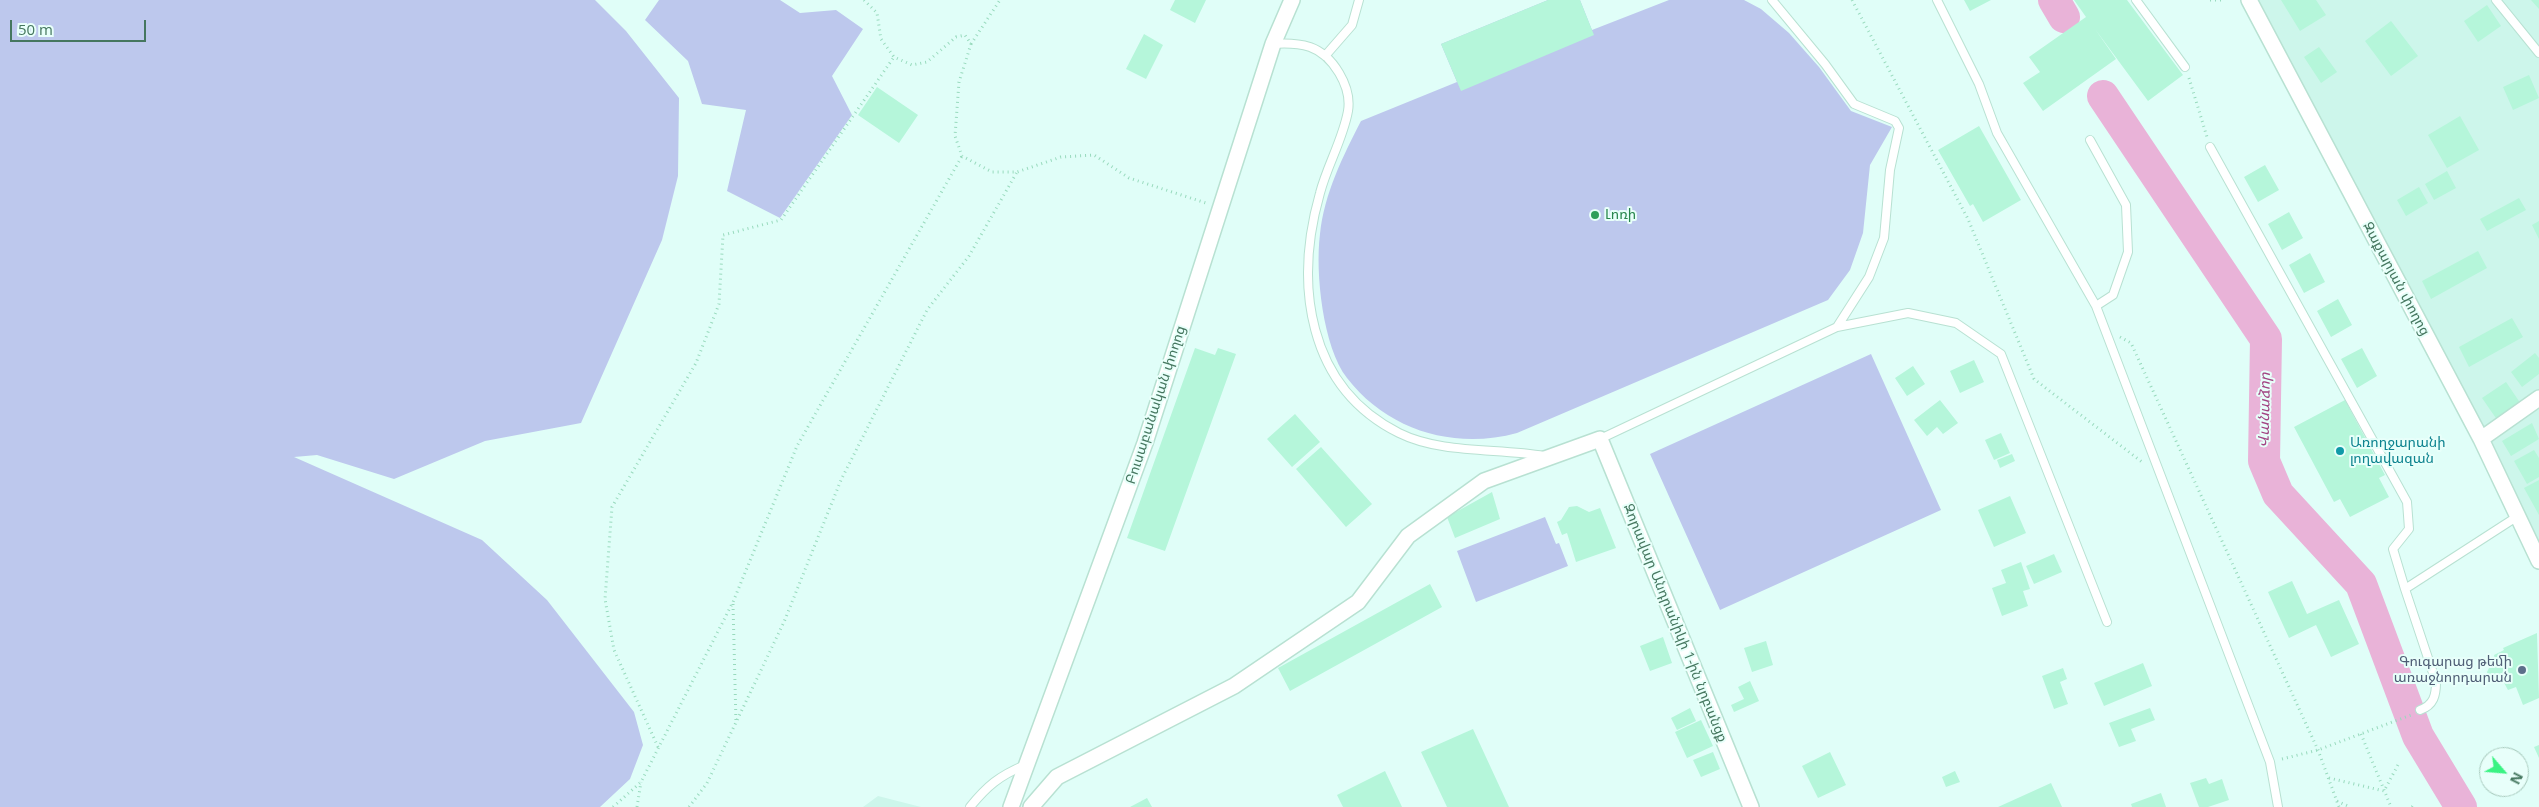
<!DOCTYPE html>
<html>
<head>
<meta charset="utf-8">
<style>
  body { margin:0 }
  #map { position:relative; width:2539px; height:807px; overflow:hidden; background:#e0fef8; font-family:"Open Sans",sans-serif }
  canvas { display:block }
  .north { position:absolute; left:2479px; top:747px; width:50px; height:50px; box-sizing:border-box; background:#e8fffa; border:1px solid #a7c9bc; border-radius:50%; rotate:117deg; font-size:14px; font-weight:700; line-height:20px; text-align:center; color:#45775f }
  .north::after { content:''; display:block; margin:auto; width:18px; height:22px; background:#3af383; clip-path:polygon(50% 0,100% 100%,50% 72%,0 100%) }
  .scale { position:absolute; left:10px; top:20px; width:136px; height:22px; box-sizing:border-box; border:2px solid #45775f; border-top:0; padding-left:6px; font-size:15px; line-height:18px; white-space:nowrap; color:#45775f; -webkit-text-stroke:4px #e8fffa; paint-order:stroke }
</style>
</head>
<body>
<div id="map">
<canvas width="2539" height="807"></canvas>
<div class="north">N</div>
<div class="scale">50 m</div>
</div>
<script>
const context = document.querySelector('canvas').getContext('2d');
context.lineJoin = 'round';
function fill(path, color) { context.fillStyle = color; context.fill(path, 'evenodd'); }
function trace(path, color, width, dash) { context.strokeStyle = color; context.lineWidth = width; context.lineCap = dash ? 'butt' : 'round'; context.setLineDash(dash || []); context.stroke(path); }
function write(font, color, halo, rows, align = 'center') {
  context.font = font + ' "Open Sans","Noto Sans Armenian",sans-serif'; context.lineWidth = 4; context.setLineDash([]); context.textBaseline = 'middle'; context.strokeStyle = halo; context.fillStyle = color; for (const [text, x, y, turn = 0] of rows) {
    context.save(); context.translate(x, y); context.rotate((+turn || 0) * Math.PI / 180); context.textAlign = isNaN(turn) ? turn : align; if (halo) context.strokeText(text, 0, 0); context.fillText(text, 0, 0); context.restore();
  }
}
fill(new Path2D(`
  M2253 0H2539V546Z
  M878 796 921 807H863Z`), '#cdf6eb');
fill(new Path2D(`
  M0 0H595L626 31 679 98 678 176 662 240 581 423 485 441 394 479 317 455 294 457 482 540 547 600 634 712 643 745 630 779 600 807H0Z
  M659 0H780L800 13 836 10 863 29 832 76 852 115 780 218 727 191 746 110 702 104 688 61 645 20Z
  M1548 0H1580L1592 30 1669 0H1744L1761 9 1789 33 1819 67 1851 111 1892 127 1870 165 1863 233 1850 270 1828 300 1517 433C1455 450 1388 431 1347 378 1323 347 1315 273 1320 234 1324 194 1343 156 1361 121L1457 82 1441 44Z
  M1871 354 1941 510 1720 610 1650 454Z
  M1545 517 1556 544 1559 543 1568 566 1476 602 1457 551Z`), '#bdc8ed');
trace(new Path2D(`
  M2054 0 2064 17
  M2103 96 2266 339 2264 461 2278 494 2361 584 2418 736 2461 807`), '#e9b3d8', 32);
fill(new Path2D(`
  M1175 0H1206L1195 23 1170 10Z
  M1548 0H1580L1594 35 1461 91 1441 44Z
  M1964 0H1991L1970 11Z
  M2074 0H2127L2183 75 2148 101 2095 29 2116 59 2043 111 2023 83 2040 72 2029 57 2086 17Z
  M2281 0H2316L2326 15 2300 31Z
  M2531 0H2539V9Z
  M2487 5 2501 26 2478 42 2464 21Z
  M2391 21 2418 56 2391 76 2365 41Z
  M1144 34 1163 45 1146 79 1126 69Z
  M2319 47 2337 72 2321 83 2304 57Z
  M2529 75 2539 98 2513 110 2503 87Z
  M877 87 918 115 899 143 858 115Z
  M2460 116 2479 150 2447 168 2428 135Z
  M1979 126 2021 200 1983 222 1973 204 1970 206 1938 150Z
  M2265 165 2279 190 2258 202 2244 177Z
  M2447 171 2456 188 2434 200 2425 184Z
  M2419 187 2428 203 2406 216 2397 200Z
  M2519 198 2526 210 2487 231 2480 219Z
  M2289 212 2303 238 2282 250 2268 224Z
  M2539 221V239L2532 225Z
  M2478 251 2487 268 2431 299 2422 281Z
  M2310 253 2325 282 2304 293 2289 265Z
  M2338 299 2352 325 2331 337 2317 311Z
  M2512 318 2523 337 2469 367 2459 347Z
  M1195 348 1215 355 1218 348 1236 354 1165 551 1127 538Z
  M2362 348 2377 376 2357 388 2341 359Z
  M2535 353 2539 358V374L2522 387 2511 372Z
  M1974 360 1984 382 1960 393 1950 371Z
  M1913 366 1925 384 1907 396 1895 378Z
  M2506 382 2523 407 2500 424 2482 398Z
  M1940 400 1958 423 1943 434 1937 427 1927 436 1914 420Z
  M2345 400 2385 475 2379 478 2389 497 2350 517 2340 499 2334 502 2294 427Z
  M1295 414 1320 442 1292 467 1267 439Z
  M2532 423 2539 439 2511 456 2502 441Z
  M2001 433 2010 453 1994 460 1985 440Z
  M1321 447 1372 504 1346 527 1296 469Z
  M2534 450 2539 458V477L2527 484 2514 461Z
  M2012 454 2015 461 2000 468 1997 460Z
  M2539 480V515L2524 488Z
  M1492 492 1500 519 1455 538 1447 517Z
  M2010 496 2026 533 1994 547 1978 510Z
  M1577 506 1589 512 1600 508 1616 548 1576 562 1567 533 1562 535 1557 522 1561 520 1569 507Z
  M2054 554 2062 572 2034 584 2026 566Z
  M2021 562 2030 589 2023 591 2028 606 2002 616 1992 588 2006 583 2001 570Z
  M2292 581 2307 614 2339 600 2359 644 2331 657 2316 625 2289 638 2268 592Z
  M1430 584 1442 607 1290 691 1278 668Z
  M2537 633 2539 698 2523 705 2516 687 2508 690 2503 681 2498 684 2492 683 2488 678 2487 672 2490 666 2496 664 2494 655 2504 650 2503 648Z
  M1663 637 1672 663 1650 671 1640 646Z
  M1766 641 1773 665 1752 672 1744 648Z
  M2143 663 2152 686 2104 706 2094 683Z
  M2063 668 2067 679 2060 682 2068 704 2054 709 2042 676Z
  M1750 681 1759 701 1734 712 1731 705 1744 699 1738 687Z
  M1690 708 1696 721 1677 730 1671 718Z
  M2150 708 2155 720 2131 729 2136 741 2119 747 2109 723Z
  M1701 720 1713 746 1687 758 1675 732Z
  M1473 729 1509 807H1447L1421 752Z
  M2539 745V758L2534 747Z
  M1713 752 1720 769 1701 777 1693 760Z
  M1830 752 1846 785 1818 798 1802 766Z
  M1385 771 1402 807H1343L1337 795Z
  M1955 771 1960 782 1946 787 1942 777Z
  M2206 778 2209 784 2222 779 2229 800 2208 807H2199L2190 783Z
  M2051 783 2062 807H1998Z
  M2161 793 2166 807H2132L2131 804Z
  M1147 798 1152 807H1130Z`), '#b5f6da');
const lane = new Path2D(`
  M1937 0 1979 84 1997 133 2096 306 2270 762 2278 807
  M2136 0 2185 67
  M2496 0 2539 53
  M1273 44C1286 43 1297 43 1310 47 1333 55 1352 87 1348 111 1343 139 1327 166 1320 193 1294 284 1307 387 1399 433 1441 454 1498 448 1544 456
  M1325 56 1352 25 1359 0
  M2090 140 2126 205 2128 252 2113 295 2096 306
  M2210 147 2407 502 2409 529 2393 549 2405 589 2518 516
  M1837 327 1908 313 1956 323 2001 354 2107 622
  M1600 439 1837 327 1869 277 1884 238 1890 170 1899 128 1895 121 1854 104 1825 64 1772 0
  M2405 589 2436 682C2436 695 2434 705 2420 710
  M970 807C987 786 999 776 1025 765`);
const street = new Path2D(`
  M2249 0 2481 439 2539 561
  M2481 439 2539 398
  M1011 807 1145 443 1273 44 1292 0
  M1031 807 1057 777 1234 686 1358 602 1408 536 1484 481 1600 439 1751 807`);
trace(lane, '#b8e1d2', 10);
trace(street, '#b8e1d2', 18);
trace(new Path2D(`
  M864 0 877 13 881 39 894 57 912 65 927 62 956 37 965 35 971 44 959 82 955 136 962 156 992 172H1017L1061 157 1094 155 1129 178 1206 203
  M1852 0 1968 219 2034 379 2142 462
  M2210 0H2221
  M971 44 1000 0
  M2189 78 2207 137
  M2120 337 2131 343 2318 750 2339 807
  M733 604 736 723
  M2361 734 2391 807
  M658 747 614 650 605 599 612 507 696 363 719 304 723 235 781 220 894 57
  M2282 759 2318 750 2411 715
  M2329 778 2384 791 2399 763
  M2337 801 2350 807
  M613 807 641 782 733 602 797 446 962 156
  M637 807 641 782
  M689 807 707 783 784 622 841 480 927 310 969 256 1017 172
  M2412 807 2415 803`), '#98dabd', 3, [1, 4]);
trace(lane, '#fff', 8);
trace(street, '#fff', 15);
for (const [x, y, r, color] of [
  [1595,215,5,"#2e9e5b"],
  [2340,451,5,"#0f9aa8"],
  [2522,670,5,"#5c6f8a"]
]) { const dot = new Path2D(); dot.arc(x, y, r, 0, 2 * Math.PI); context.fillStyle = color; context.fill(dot); trace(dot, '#e8fffa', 2); }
write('14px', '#27864d', '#e8fffa', [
  ["Լոռի",1605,215]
], 'left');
write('14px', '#45775f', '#e8fffa', [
  ["Զաքարյան փողոց",2396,279,62],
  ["Բուսաբանական փողոց",1156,405,-72],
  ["Զորավար Անդրանիկի 1-ին նրբանցք",1675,623,68]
]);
write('14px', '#0d838f', '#e8fffa', [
  ["Առողջարանի",2350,443],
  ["լողավազան",2350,459]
], 'left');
write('14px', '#4e5e75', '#e8fffa', [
  ["Գուգարաց թեմի",2512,662],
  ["առաջնորդարան",2512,678]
], 'right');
write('italic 15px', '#a24583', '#e8fffa', [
  ["Վանաձոր",2265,410,-89]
]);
</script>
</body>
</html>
